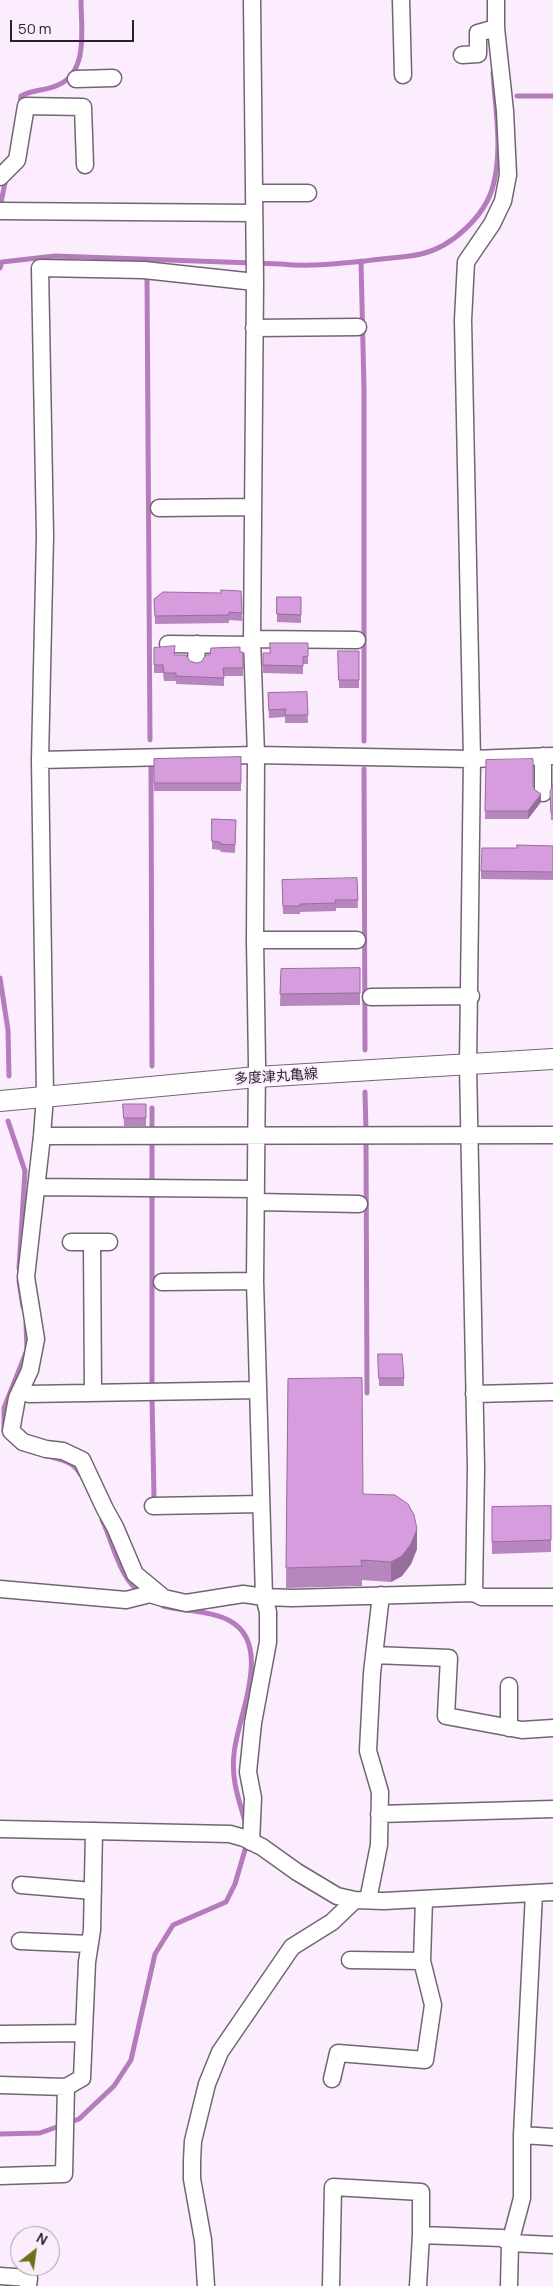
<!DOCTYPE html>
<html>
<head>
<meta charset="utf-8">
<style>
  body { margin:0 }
  #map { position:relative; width:553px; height:2286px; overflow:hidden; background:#fcedfe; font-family:Manrope,sans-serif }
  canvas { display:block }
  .north { position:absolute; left:10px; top:2226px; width:50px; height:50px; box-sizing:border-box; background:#fcedfe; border:1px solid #a79ca9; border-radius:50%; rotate:30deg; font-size:14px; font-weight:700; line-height:20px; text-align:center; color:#282329 }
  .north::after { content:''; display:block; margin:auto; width:18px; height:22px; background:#6d7219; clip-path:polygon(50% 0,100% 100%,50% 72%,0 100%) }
  .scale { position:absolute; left:10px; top:20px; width:124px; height:22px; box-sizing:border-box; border:2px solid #282329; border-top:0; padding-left:6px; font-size:15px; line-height:18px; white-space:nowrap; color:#282329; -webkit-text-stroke:4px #fcedfe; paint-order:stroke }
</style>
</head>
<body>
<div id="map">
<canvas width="553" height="2286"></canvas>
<div class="north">N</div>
<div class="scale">50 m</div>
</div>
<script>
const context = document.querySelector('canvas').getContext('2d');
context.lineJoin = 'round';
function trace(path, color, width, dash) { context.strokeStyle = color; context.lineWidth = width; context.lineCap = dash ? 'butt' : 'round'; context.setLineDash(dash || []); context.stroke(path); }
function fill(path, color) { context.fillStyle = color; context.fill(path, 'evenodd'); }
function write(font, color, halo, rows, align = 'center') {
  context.font = font + ' Manrope,"Noto Sans JP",sans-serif'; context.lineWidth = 4; context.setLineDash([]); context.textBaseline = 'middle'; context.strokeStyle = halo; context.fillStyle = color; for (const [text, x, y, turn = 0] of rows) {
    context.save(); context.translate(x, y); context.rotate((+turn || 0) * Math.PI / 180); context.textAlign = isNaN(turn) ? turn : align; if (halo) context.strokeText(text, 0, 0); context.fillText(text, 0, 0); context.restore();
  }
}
trace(new Path2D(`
  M517 96H553
  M20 106 21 96C33 89 46 91 58 85 89 72 81 27 81 0
  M0 207 6 178
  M361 261 364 389V741
  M0 268 2 262 55 256 281 264C309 267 336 264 365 261 383 258 403 258 421 254 452 247 485 216 493 186 503 150 495 108 493 72
  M147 277 150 740
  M151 767 152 1066
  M364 769 365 1050
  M0 978 8 1030 9 1076
  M365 1092 366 1132
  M8 1121 25 1171 19 1268
  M152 1133V1108
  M366 1142 367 1393
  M152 1181V1143
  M152 1198V1386
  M19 1281 23 1307
  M152 1398 154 1496
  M4 1430V1408L27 1350 26 1323
  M52 1457C63 1460 75 1463 80 1474
  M102 1520C113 1542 119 1578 141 1593
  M163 1606C183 1611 213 1611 230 1621 274 1645 237 1717 234 1754 231 1780 239 1800 246 1825
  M0 2134 40 2133 79 2119 114 2086 131 2060 155 1954 173 1925 226 1902 235 1884 247 1843`), '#b47cbb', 5);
const minor = new Path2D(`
  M401 0 403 75
  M462 55 478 54V33L496 28
  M76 79 113 78
  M0 177 17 160 26 106 83 107 85 165
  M254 193H308
  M0 211 254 213
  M255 282 144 270 40 268 45 536 40 760 45 1096 42 1136 26 1277 36 1339 30 1370 17 1398 11 1431 23 1442 46 1449 63 1451 82 1460 105 1509 115 1527 135 1574 164 1598 186 1603 243 1594 264 1597 292 1598 474 1593 482 1597H553
  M254 328 358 327
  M159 508 252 507
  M252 639 357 640
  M168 644 252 645
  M196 661 197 644
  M40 760 256 755 472 759 553 756
  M543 793V756
  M255 940H357
  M371 997 471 996
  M42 1136 553 1135
  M36 1187 256 1189
  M256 1202 359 1204
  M71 1242H109
  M92 1242 93 1393
  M162 1282 255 1281
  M29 1394 258 1390
  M474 1394 553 1392
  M153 1506 261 1504
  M0 1589 126 1600 150 1594 163 1598
  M474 1593 476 1468 468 1065 472 759 463 320 466 262 492 224 503 201 508 175 505 111 496 28V0
  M374 1655 449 1658 446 1716 522 1730 553 1728
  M509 1686V1728
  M379 1814 553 1809
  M0 1829 230 1834 244 1838 262 1847 297 1872 337 1896 355 1900 384 1901 553 1892
  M251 1842 253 1798 248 1772 253 1723 268 1642V1612L264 1597 255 1281 257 1064 255 940 256 755 252 639 255 282 252 0
  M21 1885 93 1891
  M368 1900 379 1845 380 1792 368 1751 372 1673 381 1595
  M20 1941 90 1944
  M350 1960 422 1961
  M0 2034 84 2033
  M332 2079 338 2053 425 2060 433 2005 422 1961 424 1899
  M0 2085 66 2087 82 2078 87 1962 92 1930 94 1831
  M522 2135 553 2137
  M0 2176 64 2174 66 2087
  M0 2276 29 2278 28 2286
  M206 2286 203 2240 192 2179V2161L193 2141 207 2084 220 2052 292 1947 332 1922 355 1900
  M331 2286 333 2187 421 2192V2235L502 2238 510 2243 553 2245
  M418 2286 421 2235
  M509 2286 510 2243 522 2198V2135L534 1893`);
const major = new Path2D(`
  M0 1101 257 1077 553 1059`);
trace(minor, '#726573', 19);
trace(major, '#726573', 22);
trace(minor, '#fff', 16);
trace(major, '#fff', 20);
fill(new Path2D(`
  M277 597H301V623L277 622Z
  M154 599 242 613V621L229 620V623L155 624Z
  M154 648 196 663 240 652H243V676H224V686L176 684V681H164L163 673H154Z
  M338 651H359V688H339Z
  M263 653 308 656V664H303V674L263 673Z
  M307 692 308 723H285V717L269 718 268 693Z
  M241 757V791H154V759Z
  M486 760 533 786 541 802 528 819H485Z
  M553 785V820H551L550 800V792Z
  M212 819 236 820 235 853 221 852 220 850 212 849Z
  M553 846V880L481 879V871L517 848Z
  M357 878 358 908H336V911L300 912V914H283L282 888Z
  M360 968V1005L280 1006 281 969Z
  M123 1104H146V1126H124Z
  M378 1354 404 1378V1386H379Z
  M288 1379 363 1494 417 1549 411 1564 402 1576 391 1582 362 1580V1586L286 1588Z
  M551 1506V1552L492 1554V1507Z`), '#b886be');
fill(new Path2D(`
  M541 794V802L528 819V811Z
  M417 1529V1549L411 1564 402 1576 391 1582V1562Z`), '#966d9b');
const building = new Path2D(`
  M221 590 241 591 242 613 229 612V615L155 616 154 599 163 592 221 593Z
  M277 597H301V615L277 614Z
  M270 643H308V656L303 657V666L263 665V653H270Z
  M175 646 174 655H186L190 661 196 663 201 662 206 655H210L211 648 240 647V652H243V668H223L224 678 176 676V673H164L163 665H154V648Z
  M338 651H359V680H339Z
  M307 692 308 715H285L286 709 269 710 268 693Z
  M241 757V783H154V759Z
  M533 759V786L535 790 541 794 528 811H485L486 760Z
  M553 785V812H551L550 792Z
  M212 819 236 820 235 845 221 844 220 842 212 841Z
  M517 845 553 846V872L481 871 482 848H517Z
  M357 878 358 900H335L336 903 300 904V906H283L282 880Z
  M360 968V993L280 994 281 969Z
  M123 1104H146V1118H124Z
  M378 1354H402L404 1378H379Z
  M362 1378 363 1494 395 1495 408 1504 414 1515 417 1529 411 1544 402 1556 391 1562 361 1560 362 1566 286 1568 288 1379Z
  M551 1506V1540L492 1542V1507Z`);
fill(building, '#d69cdd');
trace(building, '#966d9b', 1);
write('14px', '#282329', '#fcedfe', [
  ["多度津丸亀線",276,1077,-4]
]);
</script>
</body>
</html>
